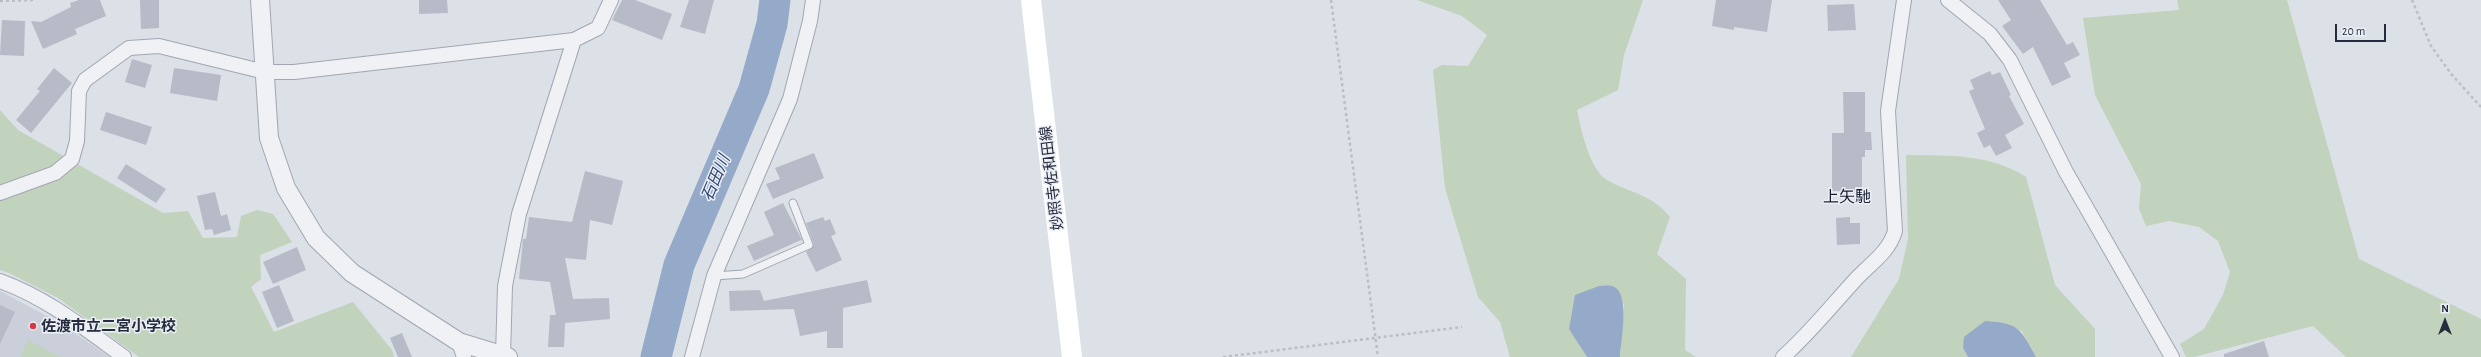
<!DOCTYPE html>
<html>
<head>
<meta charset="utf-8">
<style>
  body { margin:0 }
  #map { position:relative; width:2481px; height:357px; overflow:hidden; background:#dce0e7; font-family:"Alegreya Sans",sans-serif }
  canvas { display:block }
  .north { position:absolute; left:2425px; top:301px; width:40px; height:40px; -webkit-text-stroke:3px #eceff5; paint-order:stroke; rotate:0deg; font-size:11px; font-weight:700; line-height:16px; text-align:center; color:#252c3e }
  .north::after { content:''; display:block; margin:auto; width:14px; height:18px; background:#252c3e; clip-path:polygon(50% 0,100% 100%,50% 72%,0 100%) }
  .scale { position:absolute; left:2335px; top:24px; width:51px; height:18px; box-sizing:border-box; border:2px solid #252c3e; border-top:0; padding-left:5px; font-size:12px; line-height:14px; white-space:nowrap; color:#252c3e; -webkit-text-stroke:3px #eceff5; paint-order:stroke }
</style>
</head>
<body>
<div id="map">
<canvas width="2481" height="357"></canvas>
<div class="north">N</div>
<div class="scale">20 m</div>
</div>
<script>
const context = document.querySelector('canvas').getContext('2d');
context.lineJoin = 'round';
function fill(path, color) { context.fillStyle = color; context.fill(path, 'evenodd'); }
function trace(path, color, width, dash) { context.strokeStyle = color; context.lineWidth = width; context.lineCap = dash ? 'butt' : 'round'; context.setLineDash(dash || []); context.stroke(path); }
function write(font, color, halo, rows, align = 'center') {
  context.font = font + ' "Alegreya Sans","Noto Sans JP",sans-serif'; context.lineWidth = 3; context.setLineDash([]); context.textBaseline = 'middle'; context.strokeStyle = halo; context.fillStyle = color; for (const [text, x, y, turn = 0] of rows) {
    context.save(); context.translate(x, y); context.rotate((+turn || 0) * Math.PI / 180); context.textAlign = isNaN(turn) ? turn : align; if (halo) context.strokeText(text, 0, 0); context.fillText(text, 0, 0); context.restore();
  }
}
fill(new Path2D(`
  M0 291 58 322 110 357H0Z`), '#cacfd9');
fill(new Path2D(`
  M1417 0H1643L1624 55 1618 90 1577 110C1581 129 1589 169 1607 180 1631 194 1650 193 1670 217L1657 254 1686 279 1685 350 1696 357H1620L1624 303 1580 346 1587 357H1510L1500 322 1478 297 1445 188 1433 70 1442 65 1468 66 1487 35 1462 16Z
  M2177 0H2287L2359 259 2481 319V357H2346L2313 326 2194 357H2186L2180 344 2204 329 2223 295 2230 272 2218 241 2199 227 2169 221 2146 226 2139 209 2141 184 2095 95 2083 18 2179 10Z
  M0 110 18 130 163 213 188 211 203 238 237 237 241 216 257 210 273 214 292 242 260 255 261 279 251 287 274 332 353 302 392 350 394 357H139L58 298 9 273 0 270Z
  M1906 155C1948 156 1989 153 2026 177L2055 285 2095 329V357H2036L2021 330 1963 348 1968 357H1851L1899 279 1908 239Z
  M28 340 61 357H20Z`), '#c1d2bd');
fill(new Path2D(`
  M1599 286C1603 286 1608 285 1612 286 1631 291 1621 341 1620 357H1587L1569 329 1575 295Z
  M1985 321C2019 323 2020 328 2036 357H1968L1963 348 1964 337Z`), '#95aac9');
trace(new Path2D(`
  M656 357 679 265 754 89 772 24 775 0`), '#95aac9', 31);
fill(new Path2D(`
  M79 0H100L106 16 75 29 77 34 43 49 31 21 41 22 71 7 70 3Z
  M140 0H159V28L141 29Z
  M419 0H447L448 13 419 14Z
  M622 0H635L672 14 662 40 612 20Z
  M689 0H714L705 34 680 27Z
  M1716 0H1772L1767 32 1734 27V30L1712 26Z
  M1998 0H2040L2067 45 2073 42 2080 55 2064 63 2071 77 2052 86 2033 47 2023 54 2002 26 2011 20Z
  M1854 4 1856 30 1828 31 1827 5Z
  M2 20 25 21 24 56 0 55Z
  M132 59 152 65 145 88 125 82Z
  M54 68 72 83 31 133 16 120 40 91 37 89Z
  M174 68 221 75 217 101 170 93Z
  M1990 71 1992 75 2000 72 2011 95 2009 96 2024 124 2005 135 2012 148 1996 156 1990 145 1984 148 1977 133 1985 129 1969 91 1974 89 1970 80Z
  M1843 92H1865V132H1871L1872 150H1865V157H1862V187H1855V191H1832V133H1844Z
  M106 112 152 127 146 145 100 130Z
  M814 153 824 178 773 199 766 184 780 179 775 168Z
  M126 164 166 189 156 203 117 178Z
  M585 171 623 181 612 225 590 220 586 260 565 258 573 299 609 298 610 319 565 323 564 347H548L550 315H556L550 282 519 279 523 239H526L529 217 572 222Z
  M215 192 221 216 227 214 231 230 214 235 212 229 205 230 197 196Z
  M783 203 803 242 801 240 754 261 747 246 774 235 764 212Z
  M823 217 825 221 830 219 836 234 831 236 842 260 816 272 806 252 814 245 806 223Z
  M1850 217V223H1860V244L1837 245 1836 218Z
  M297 247 306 270 273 284 263 262Z
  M867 280 872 302 843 308V348H827V331L800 336 794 309 730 311 729 291 760 290 764 301Z
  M279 285 294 321 277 328 262 292Z
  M0 305 15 312 0 344Z
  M402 333 412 357H398L390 338Z
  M2264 341 2269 357H2224V354Z`), '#b6bbc7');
const service = new Path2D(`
  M714 276 743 274 809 245 793 203`);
const minor = new Path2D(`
  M1948 0 1990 34 2010 60 2066 172 2172 357
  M0 193 55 173 72 159 77 141 79 91 85 80 129 48 159 46 265 72H294L574 40 598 28 611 0
  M0 281C47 298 84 328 124 357
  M459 342 464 357
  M503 356 505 286 519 214 574 40
  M692 357 714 276 790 99 810 21 813 0
  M1783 357C1810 333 1832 305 1857 278 1871 263 1889 252 1895 231L1888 111 1904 0`);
const tertiary = new Path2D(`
  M260 0 269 138 286 188 316 238 352 273 459 342 508 357`);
trace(service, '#a1a6b1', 9);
trace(minor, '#a1a6b1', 16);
trace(tertiary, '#a1a6b1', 20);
trace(new Path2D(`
  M1331 0 1378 357
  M2412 0 2431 46 2452 75 2481 107
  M0 1 34 0
  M1223 357 1462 327`), '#babec5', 2.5, [3, 3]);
trace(service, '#eff1f5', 7);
trace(minor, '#eff1f5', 14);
trace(tertiary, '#eff1f5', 18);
trace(new Path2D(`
  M1031 0 1072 357`), '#fff', 20);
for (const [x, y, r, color] of [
  [33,326,4,"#d33a45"]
]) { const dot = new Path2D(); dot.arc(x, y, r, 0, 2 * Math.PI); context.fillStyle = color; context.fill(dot); trace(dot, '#eceff5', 1.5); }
write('15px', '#252c3e', '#eceff5', [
  ["妙照寺佐和田線",1052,178,-97]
]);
write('bold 15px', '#252c3e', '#eceff5', [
  ["佐渡市立二宮小学校",41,326]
], 'left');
write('italic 16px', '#2e4874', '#eceff5', [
  ["石田川",716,178,-67]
]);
write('16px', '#181e2f', '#eceff5', [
  ["上矢馳",1847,197]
]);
</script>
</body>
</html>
